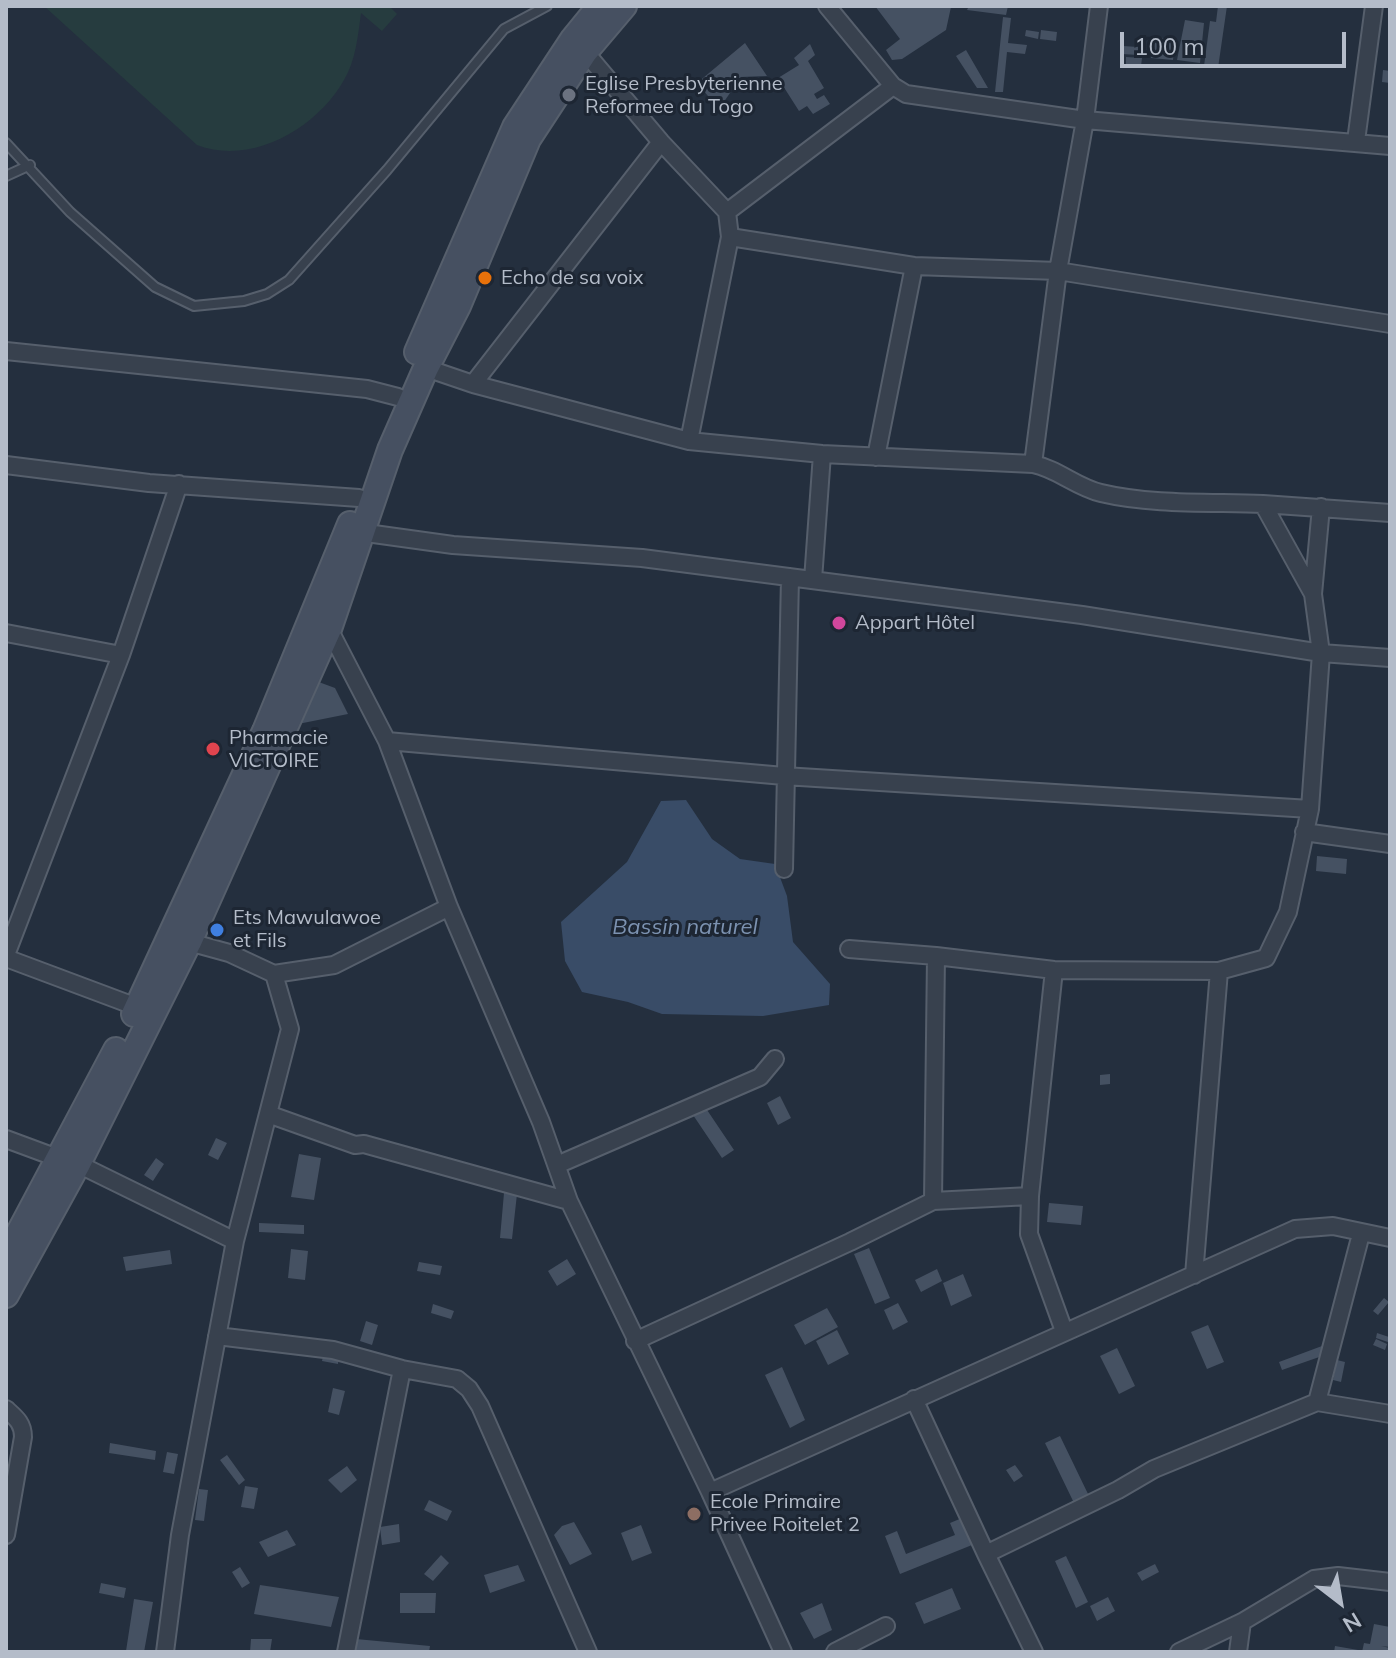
<!DOCTYPE html>
<html>
<head>
<meta charset="utf-8">
<style>
  body { margin:0 }
  #map { position:relative; width:1396px; height:1658px; overflow:hidden; background:#242f3e; font-family:Mulish,sans-serif }
  canvas { display:block }
  .frame { position:absolute; inset:0; border:8px solid #b4bcc9; pointer-events:none }
  .north { position:absolute; left:1300px; top:1562px; width:80px; height:80px; -webkit-text-stroke:6px #1d2633; paint-order:stroke; rotate:149deg; font-size:22px; font-weight:700; line-height:32px; text-align:center; color:#b4bcc9 }
  .north::after { content:''; display:block; margin:auto; width:28px; height:36px; background:#b4bcc9; clip-path:polygon(50% 0,100% 100%,50% 72%,0 100%) }
  .scale { position:absolute; left:1120px; top:32px; width:226px; height:36px; box-sizing:border-box; border:4px solid #b4bcc9; border-top:0; padding-left:10px; font-size:24px; line-height:28px; white-space:nowrap; color:#b4bcc9; -webkit-text-stroke:6px #1d2633; paint-order:stroke }
</style>
</head>
<body>
<div id="map">
<canvas width="1396" height="1658"></canvas>
<div class="frame"></div>
<div class="north">N</div>
<div class="scale">100 m</div>
</div>
<script>
const context = document.querySelector('canvas').getContext('2d');
context.lineJoin = 'round';
function fill(path, color) { context.fillStyle = color; context.fill(path, 'evenodd'); }
function trace(path, color, width, dash) { context.strokeStyle = color; context.lineWidth = width; context.lineCap = dash ? 'butt' : 'round'; context.setLineDash(dash || []); context.stroke(path); }
function write(font, color, halo, rows, align = 'center') {
  context.font = font + ' Mulish,sans-serif'; context.lineWidth = 6; context.setLineDash([]); context.textBaseline = 'middle'; context.strokeStyle = halo; context.fillStyle = color; for (const [text, x, y, turn = 0] of rows) {
    context.save(); context.translate(x, y); context.rotate((+turn || 0) * Math.PI / 180); context.textAlign = isNaN(turn) ? turn : align; if (halo) context.strokeText(text, 0, 0); context.fillText(text, 0, 0); context.restore();
  }
}
fill(new Path2D(`
  M44 6H389L397 14 382 31 361 13C358 35 356 60 344 80 317 128 252 166 197 145Z`), '#263c3f');
fill(new Path2D(`
  M686 800 712 839 740 859 775 864 787 896 793 942 830 984 829 1005 763 1016 662 1014 628 1002 582 992 565 961 561 922 627 862 661 801Z`), '#394c67');
fill(new Path2D(`
  M875 6H947L951 7 946 30 902 59 892 60 886 50 900 39Z
  M969 6H1008L1006 15 967 10Z
  M1218 6H1227L1218 68 1204 66 1210 21 1216 22Z
  M1003 17 1011 18 1008 43 1027 45 1025 54 1007 52 1003 92H995Z
  M1185 20 1204 23 1200 63 1177 60Z
  M1026 30 1039 32 1038 39 1025 36Z
  M1041 30 1057 32 1056 41 1040 39Z
  M1153 37 1175 39 1173 60 1151 58Z
  M745 43 767 76 741 77 719 109 697 83Z
  M810 44 815 55 808 61 824 88 814 94 817 99 824 95 830 104 813 114 807 106 799 111 778 78 799 65 794 58Z
  M1123 46 1138 47V55L1122 54Z
  M966 50 988 88H977L956 56Z
  M1126 57 1142 58 1141 66H1126Z
  M1383 70 1390 71V83L1382 82Z
  M316 681 335 688 348 714 298 724Z
  M1317 856 1347 859 1346 874 1316 871Z
  M1110 1074V1084L1100 1085V1075Z
  M780 1096 791 1118 778 1125 767 1103Z
  M703 1104 734 1150 722 1158 691 1112Z
  M216 1138 227 1143 218 1160 208 1155Z
  M299 1154 321 1158 314 1200 291 1197Z
  M156 1158 164 1164 153 1181 144 1175Z
  M504 1193 517 1194 512 1239 500 1238Z
  M1049 1203 1083 1206 1081 1225 1047 1222Z
  M259 1223 304 1225V1234L259 1232Z
  M869 1248 890 1298 875 1304 854 1254Z
  M291 1249 308 1251 305 1280 288 1278Z
  M170 1250 172 1264 126 1271 123 1257Z
  M567 1259 576 1274 557 1286 548 1271Z
  M419 1262 442 1266 440 1275 417 1271Z
  M937 1269 942 1281 921 1292 915 1280Z
  M963 1274 972 1296 951 1306 943 1283Z
  M1384 1298 1389 1302 1378 1315 1373 1311Z
  M898 1303 908 1322 893 1330 884 1310Z
  M433 1304 454 1311 451 1319 431 1313Z
  M827 1308 838 1327 805 1345 794 1325Z
  M366 1321 378 1325 372 1345 360 1341Z
  M1208 1325 1224 1362 1207 1369 1191 1332Z
  M837 1330 849 1354 828 1365 816 1341Z
  M1377 1333 1389 1337 1388 1342 1376 1338Z
  M1376 1339 1387 1344 1385 1350 1373 1345Z
  M1322 1346 1325 1355 1282 1370 1279 1362Z
  M1117 1348 1135 1386 1119 1394 1100 1356Z
  M324 1352 339 1354 338 1364 322 1361Z
  M1337 1360 1345 1362 1341 1382 1333 1380Z
  M782 1367 805 1420 790 1428 765 1375Z
  M333 1388 345 1391 339 1415 328 1412Z
  M1060 1436 1089 1496 1074 1503 1045 1443Z
  M110 1443 156 1451 155 1460 109 1453Z
  M167 1452 178 1454 174 1474 163 1472Z
  M227 1455 245 1480 239 1485 220 1460Z
  M1015 1465 1023 1476 1014 1482 1006 1470Z
  M347 1466 357 1480 341 1493 328 1480Z
  M245 1486 258 1488 254 1509 241 1507Z
  M199 1489 208 1490 204 1521 195 1520Z
  M429 1500 452 1511 447 1521 424 1510Z
  M962 1518 972 1545 900 1574 885 1536 897 1531 906 1554 955 1535 950 1523Z
  M574 1522 592 1554 570 1565 554 1535 562 1526Z
  M399 1524 400 1542 382 1545 380 1527Z
  M641 1525 652 1553 632 1561 621 1533Z
  M287 1530 296 1545 268 1557 259 1542Z
  M441 1555 449 1563 433 1581 424 1574Z
  M1066 1556 1088 1602 1076 1608 1055 1561Z
  M1155 1564 1159 1572 1142 1581 1137 1573Z
  M518 1565 525 1581 490 1593 484 1575Z
  M240 1567 250 1583 242 1588 232 1572Z
  M101 1583 126 1588 124 1598 99 1593Z
  M260 1585 339 1597 331 1627 254 1614Z
  M952 1588 961 1609 924 1624 915 1603Z
  M400 1593H436L435 1613H400Z
  M1108 1597 1115 1611 1097 1621 1090 1606Z
  M134 1599 153 1602 144 1652 126 1651Z
  M822 1603 832 1630 814 1639 800 1613Z
  M1374 1624 1390 1627V1647L1381 1646 1390 1648V1652H1362L1364 1643 1370 1644Z
  M251 1639H272L270 1652H250Z
  M356 1639 430 1646 429 1652H355Z
  M1335 1646 1358 1650V1652H1334Z`), '#455162');
const lane = new Path2D(`
  M6 143 70 212 155 287 194 306 244 301 267 294 289 280 387 170 504 29 547 6
  M6 176 30 165`);
const street = new Path2D(`
  M827 6 893 86 906 94 1085 120 1390 146
  M585 52 661 142 727 212 730 237 914 266 1058 271 1390 324
  M1356 141 1374 6
  M727 212 893 86
  M6 351 367 389 398 397
  M426 368 473 384 689 441 822 454 1033 464C1058 469 1076 487 1101 493 1151 505 1212 502 1263 504L1313 594
  M473 384 661 142
  M689 441 730 237
  M876 457 914 266
  M1033 464 1058 271 1085 120 1099 6
  M6 465 149 483 359 498
  M1263 504 1390 513
  M352 531 453 545 642 558 1082 615 1321 653 1390 658
  M813 580 822 454
  M329 629 387 741 449 907 541 1122 569 1201 710 1492 783 1652
  M6 633 121 655
  M387 741 784 776 1310 809
  M1304 832 1390 844
  M784 869 790 577
  M189 942 229 953 274 974 334 965 449 907
  M849 949 936 956 1054 970 1219 971 1266 958 1288 912 1310 809 1321 653 1313 594 1321 507
  M6 955 121 655 179 484
  M6 958 137 1007
  M1054 970 1030 1196 1029 1234 1064 1331
  M268 1114 355 1145 364 1144 569 1201
  M6 1139 60 1159
  M78 1164 235 1241
  M557 1165 760 1077 775 1059
  M933 1201 936 956
  M1194 1275 1219 971
  M217 1336 333 1350 402 1369 457 1379 469 1389 480 1406 588 1652
  M635 1341 850 1242 933 1201 1030 1196
  M914 1399 986 1554
  M1317 1402 1361 1234
  M6 1409C16 1418 23 1423 23 1437L6 1535
  M710 1492 1295 1229 1333 1226 1390 1238
  M165 1652 180 1535 235 1241 290 1029 274 974
  M346 1652 402 1369
  M835 1652 886 1626
  M1034 1652 986 1554 1118 1490 1154 1469 1317 1402 1390 1414
  M1179 1652 1242 1622 1314 1579 1338 1576 1390 1582
  M1238 1652 1242 1622`);
const secondary = new Path2D(`
  M417 352 515 127 573 39 600 6
  M134 1014 265 731 350 524
  M6 1257 116 1050
  M6 1295 78 1164 189 942 329 629 390 450 426 368 458 306 528 139 585 52 624 6`);
trace(lane, '#565f6c', 12);
trace(street, '#565f6c', 20);
trace(secondary, '#565f6c', 28);
trace(lane, '#38414e', 8);
trace(street, '#38414e', 16);
trace(secondary, '#465061', 24);
for (const [x, y, r, color] of [
  [569,95,8,"#6b7280"],
  [485,278,8,"#e8710a"],
  [839,623,8,"#d1479c"],
  [213,749,8,"#e0444e"],
  [217,930,8,"#3f7fe0"],
  [694,1514,8,"#8d6e63"]
]) { const dot = new Path2D(); dot.arc(x, y, r, 0, 2 * Math.PI); context.fillStyle = color; context.fill(dot); trace(dot, '#1d2633', 3); }
write('20px', '#b4bcc9', '#1d2633', [
  ["Eglise Presbyterienne",585,84],
  ["Reformee du Togo",585,107],
  ["Echo de sa voix",501,278],
  ["Appart Hôtel",855,623],
  ["Pharmacie",229,738],
  ["VICTOIRE",229,761],
  ["Ets Mawulawoe",233,918],
  ["et Fils",233,941],
  ["Ecole Primaire",710,1502],
  ["Privee Roitelet 2",710,1525]
], 'left');
write('italic 22px', '#7c92b1', '#1d2633', [
  ["Bassin naturel",685,927]
]);
</script>
</body>
</html>
